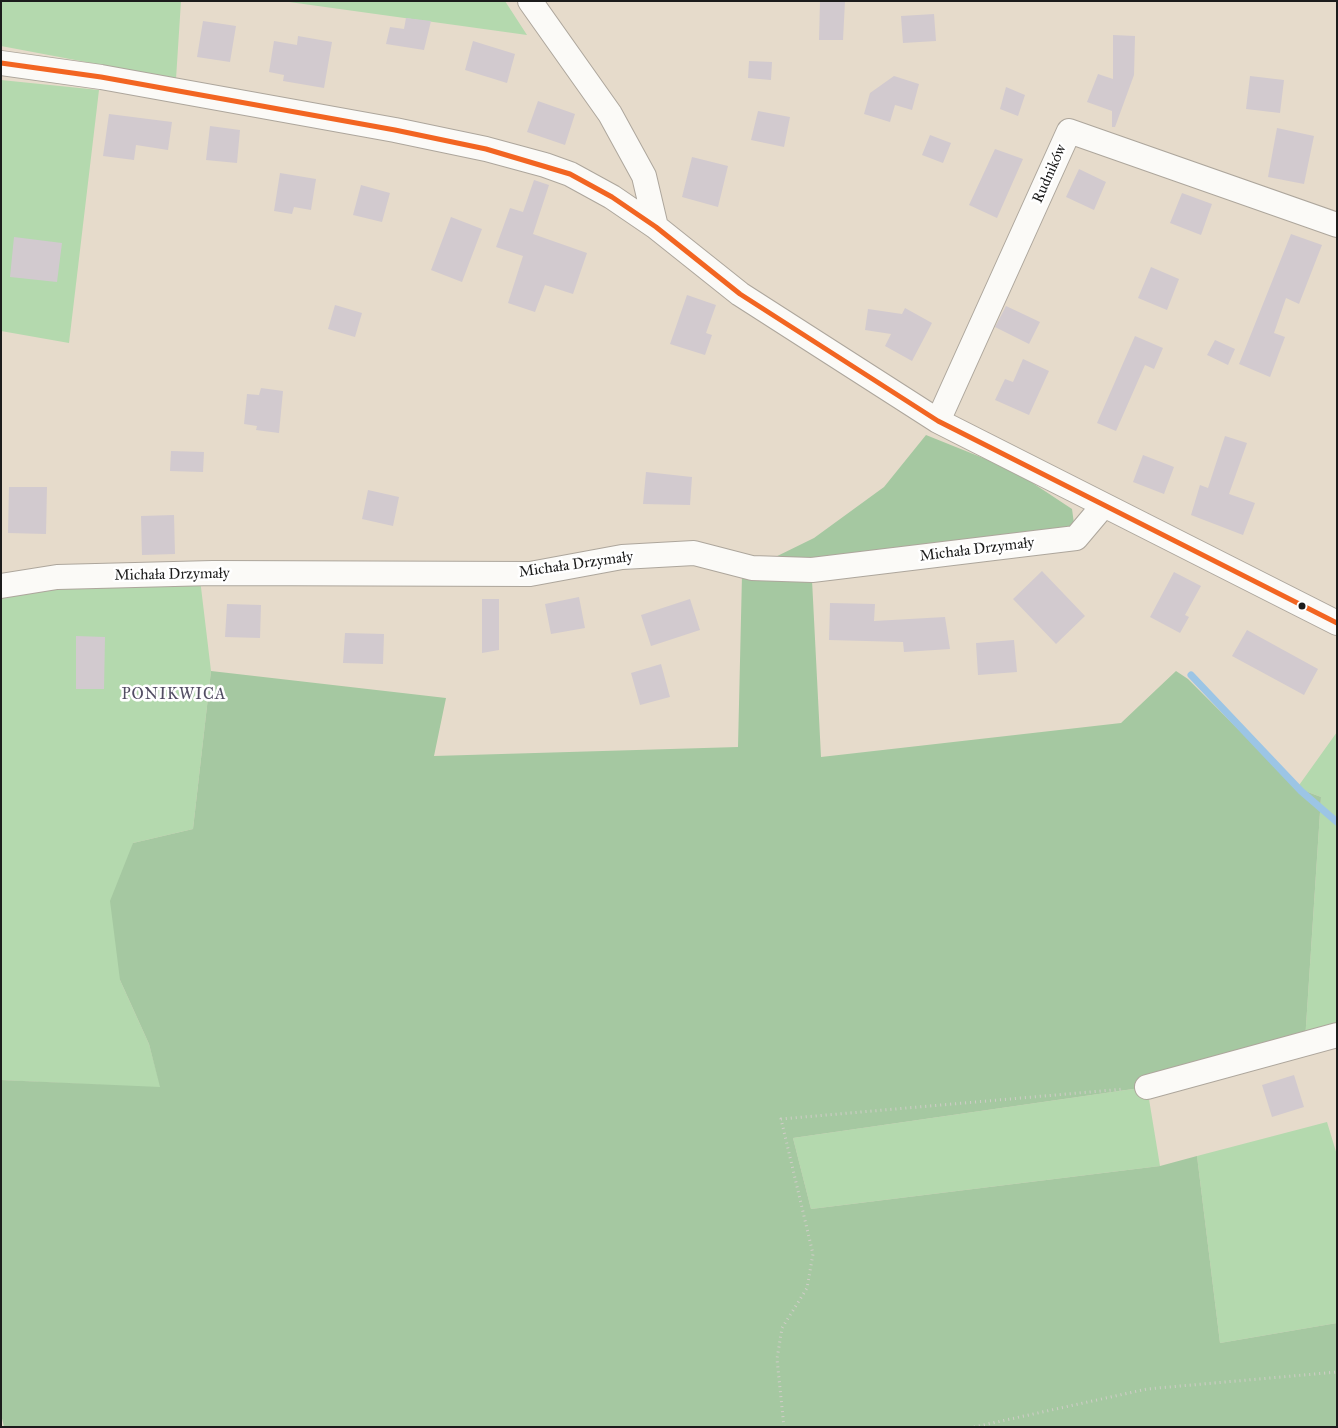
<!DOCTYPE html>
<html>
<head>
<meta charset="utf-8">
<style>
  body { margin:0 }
  #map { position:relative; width:1338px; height:1428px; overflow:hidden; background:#e6dbcb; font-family:"IM FELL Great Primer",serif }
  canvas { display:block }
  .frame { position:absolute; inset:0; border:2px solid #1c1c1c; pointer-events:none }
</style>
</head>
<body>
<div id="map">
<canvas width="1338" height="1428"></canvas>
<div class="frame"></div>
</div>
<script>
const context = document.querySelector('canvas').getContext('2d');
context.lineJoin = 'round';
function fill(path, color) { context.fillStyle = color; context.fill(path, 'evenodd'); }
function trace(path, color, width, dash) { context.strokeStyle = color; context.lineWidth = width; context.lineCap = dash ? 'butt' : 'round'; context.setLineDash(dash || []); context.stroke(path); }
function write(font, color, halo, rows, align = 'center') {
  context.font = font + ' "IM FELL Great Primer",serif'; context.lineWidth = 5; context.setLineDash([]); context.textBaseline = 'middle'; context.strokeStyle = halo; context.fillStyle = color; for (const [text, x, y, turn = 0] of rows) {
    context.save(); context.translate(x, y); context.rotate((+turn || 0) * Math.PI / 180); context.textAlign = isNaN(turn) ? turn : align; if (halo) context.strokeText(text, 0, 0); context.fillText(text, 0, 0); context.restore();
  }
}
fill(new Path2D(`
  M1 1H181L176 79 1 46Z
  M282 1H505L527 35Z
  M1 80 99 90 69 343 1 331Z
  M200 579 211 671 193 829 133 843 120 980 149 1044 161 1088 1 1080V592Z
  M1337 732V1030L1305 1041 1321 797 1297 788Z
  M1147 1087 1160 1166 811 1209 793 1138Z
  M1327 1122 1337 1155V1323L1220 1343 1197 1156Z`), '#b4d9ae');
fill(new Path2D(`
  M926 435 1013 470 1072 509 1076 538 759 565 814 538 884 487Z
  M742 575 812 580 821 757 1121 723 1176 671 1188 679 1297 788 1321 797 1305 1041 1147 1087 793 1138 811 1209 1160 1166 1197 1156 1220 1343 1337 1323V1427H4L1 1414V1080L160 1087 149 1044 120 980 110 901 133 843 193 829 211 671 446 698 434 756 738 747Z`), '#a5c8a1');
trace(new Path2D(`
  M1191 675 1301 791 1337 822`), '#9cc5e5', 7);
fill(new Path2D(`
  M820 1H845L843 40H819Z
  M934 14 936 41 903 43 901 16Z
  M406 18 431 21 424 50 386 44 390 27 404 29Z
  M203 21 236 26 230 62 197 57Z
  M1113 35 1135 36 1134 75 1115 127H1112V111L1087 102 1098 74 1113 79Z
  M298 36 332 42 324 88 283 81 284 75 269 72 274 41 297 45Z
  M473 41 515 54 507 83 465 70Z
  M749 61 772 62 771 80 748 78Z
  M894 76 919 84 912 110 895 105 890 122 864 114 870 93Z
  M1250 76 1284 80 1280 113 1246 109Z
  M1006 87 1025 95 1018 116 1000 109Z
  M538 101 575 114 565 145 527 132Z
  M758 111 790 117 784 147 751 140Z
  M109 114 172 122 168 150 136 145 134 160 103 156Z
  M210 126 240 130 237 163 206 160Z
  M1277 128 1314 136 1304 184 1268 177Z
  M930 135 951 143 943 163 922 155Z
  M995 149 1023 159 997 218 969 205Z
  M692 157 728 166 718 207 682 197Z
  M1079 169 1106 182 1094 210 1066 197Z
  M280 173 316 179 311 210 294 207 292 214 274 211Z
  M534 180 549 185 533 234 587 253 573 294 545 285 535 312 508 303 523 256 496 247 510 208 523 212Z
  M361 185 390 193 382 222 353 215Z
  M1182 193 1212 204 1201 235 1170 223Z
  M451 217 482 229 462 282 431 270Z
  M1291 234 1322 245 1299 304 1286 298 1274 333 1285 337 1270 377 1239 364Z
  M14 237 62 243 57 282 10 277Z
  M1151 267 1179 279 1167 310 1138 298Z
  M687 295 716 305 706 333 712 335 705 355 670 344Z
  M335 305 362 313 355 337 328 329Z
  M1006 306 1040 322 1029 344 995 327Z
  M905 308 932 323 912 361 885 346 891 334 865 330 868 309 902 314Z
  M1135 336 1163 348 1154 369 1145 365 1116 431 1097 423Z
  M1215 340 1235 349 1228 365 1207 355Z
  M1023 359 1049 371 1029 415 995 400 1005 379 1013 382Z
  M261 388 283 391 279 433 256 430 257 426 244 424 247 394 259 395Z
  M1225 436 1247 443 1229 494 1255 503 1243 535 1191 515 1200 485 1208 488Z
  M171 451 204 452 203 472 170 471Z
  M1143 455 1174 467 1164 494 1133 482Z
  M646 472 692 477 690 505 643 504Z
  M9 487H47L46 534 8 533Z
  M368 490 399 497 393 526 362 519Z
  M174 515 175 554 142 555 141 516Z
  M1042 571 1085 616 1056 644 1013 599Z
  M1174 572 1201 586 1185 615 1189 617 1180 633 1150 617Z
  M579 597 585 628 551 634 545 604Z
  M482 599H499V650L482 653Z
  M690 599 700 630 651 646 641 615Z
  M830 603 875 604 874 621 945 617 950 649 904 652 903 642 829 640Z
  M227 604 261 605 260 638 225 637Z
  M1247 630 1318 669 1304 695 1232 656Z
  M345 633 384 634 383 664 343 663Z
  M76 636 105 637 104 689H76Z
  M1014 640 1017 672 978 675 976 643Z
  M661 664 670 697 640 705 631 673Z
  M1294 1075 1304 1107 1272 1117 1262 1085Z`), '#d2cacf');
const minor = new Path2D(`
  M530 1 610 114 644 176 656 227
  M1 63 101 77 395 130 486 149 545 165 570 174 612 197 656 227 740 294 938 421 1337 623
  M938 421 1069 131 1337 225
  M1 586 57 577 213 573 530 574 622 557 694 553 752 568 812 570 1076 538 1103 506
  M1147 1087 1337 1035`);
trace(minor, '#ada69c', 26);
trace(new Path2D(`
  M784 1427 777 1359 782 1328 807 1288 813 1254 781 1119 1124 1089
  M974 1427 1147 1389 1337 1372`), '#d0cdc8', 3, [1, 4]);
trace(minor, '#fbfaf7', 24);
trace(new Path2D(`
  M1 63 101 77 395 130 486 149 570 174 612 197 656 227 740 294 938 421 1337 623`), '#f26522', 5);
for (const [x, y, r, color] of [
  [1302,606,4.5,"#1c1c1c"]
]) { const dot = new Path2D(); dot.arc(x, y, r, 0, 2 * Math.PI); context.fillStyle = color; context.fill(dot); trace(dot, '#fff', 2); }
write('15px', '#1c1c1c', '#fff', [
  ["Rudników",1050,174,-66],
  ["Michała Drzymały",977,550,-7],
  ["Michała Drzymały",576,565,-8],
  ["Michała Drzymały",172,575,-1]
]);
context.letterSpacing = '1px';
write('16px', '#524d63', '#fff', [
  ["PONIKWICA",174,695]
]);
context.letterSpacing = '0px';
</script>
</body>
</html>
